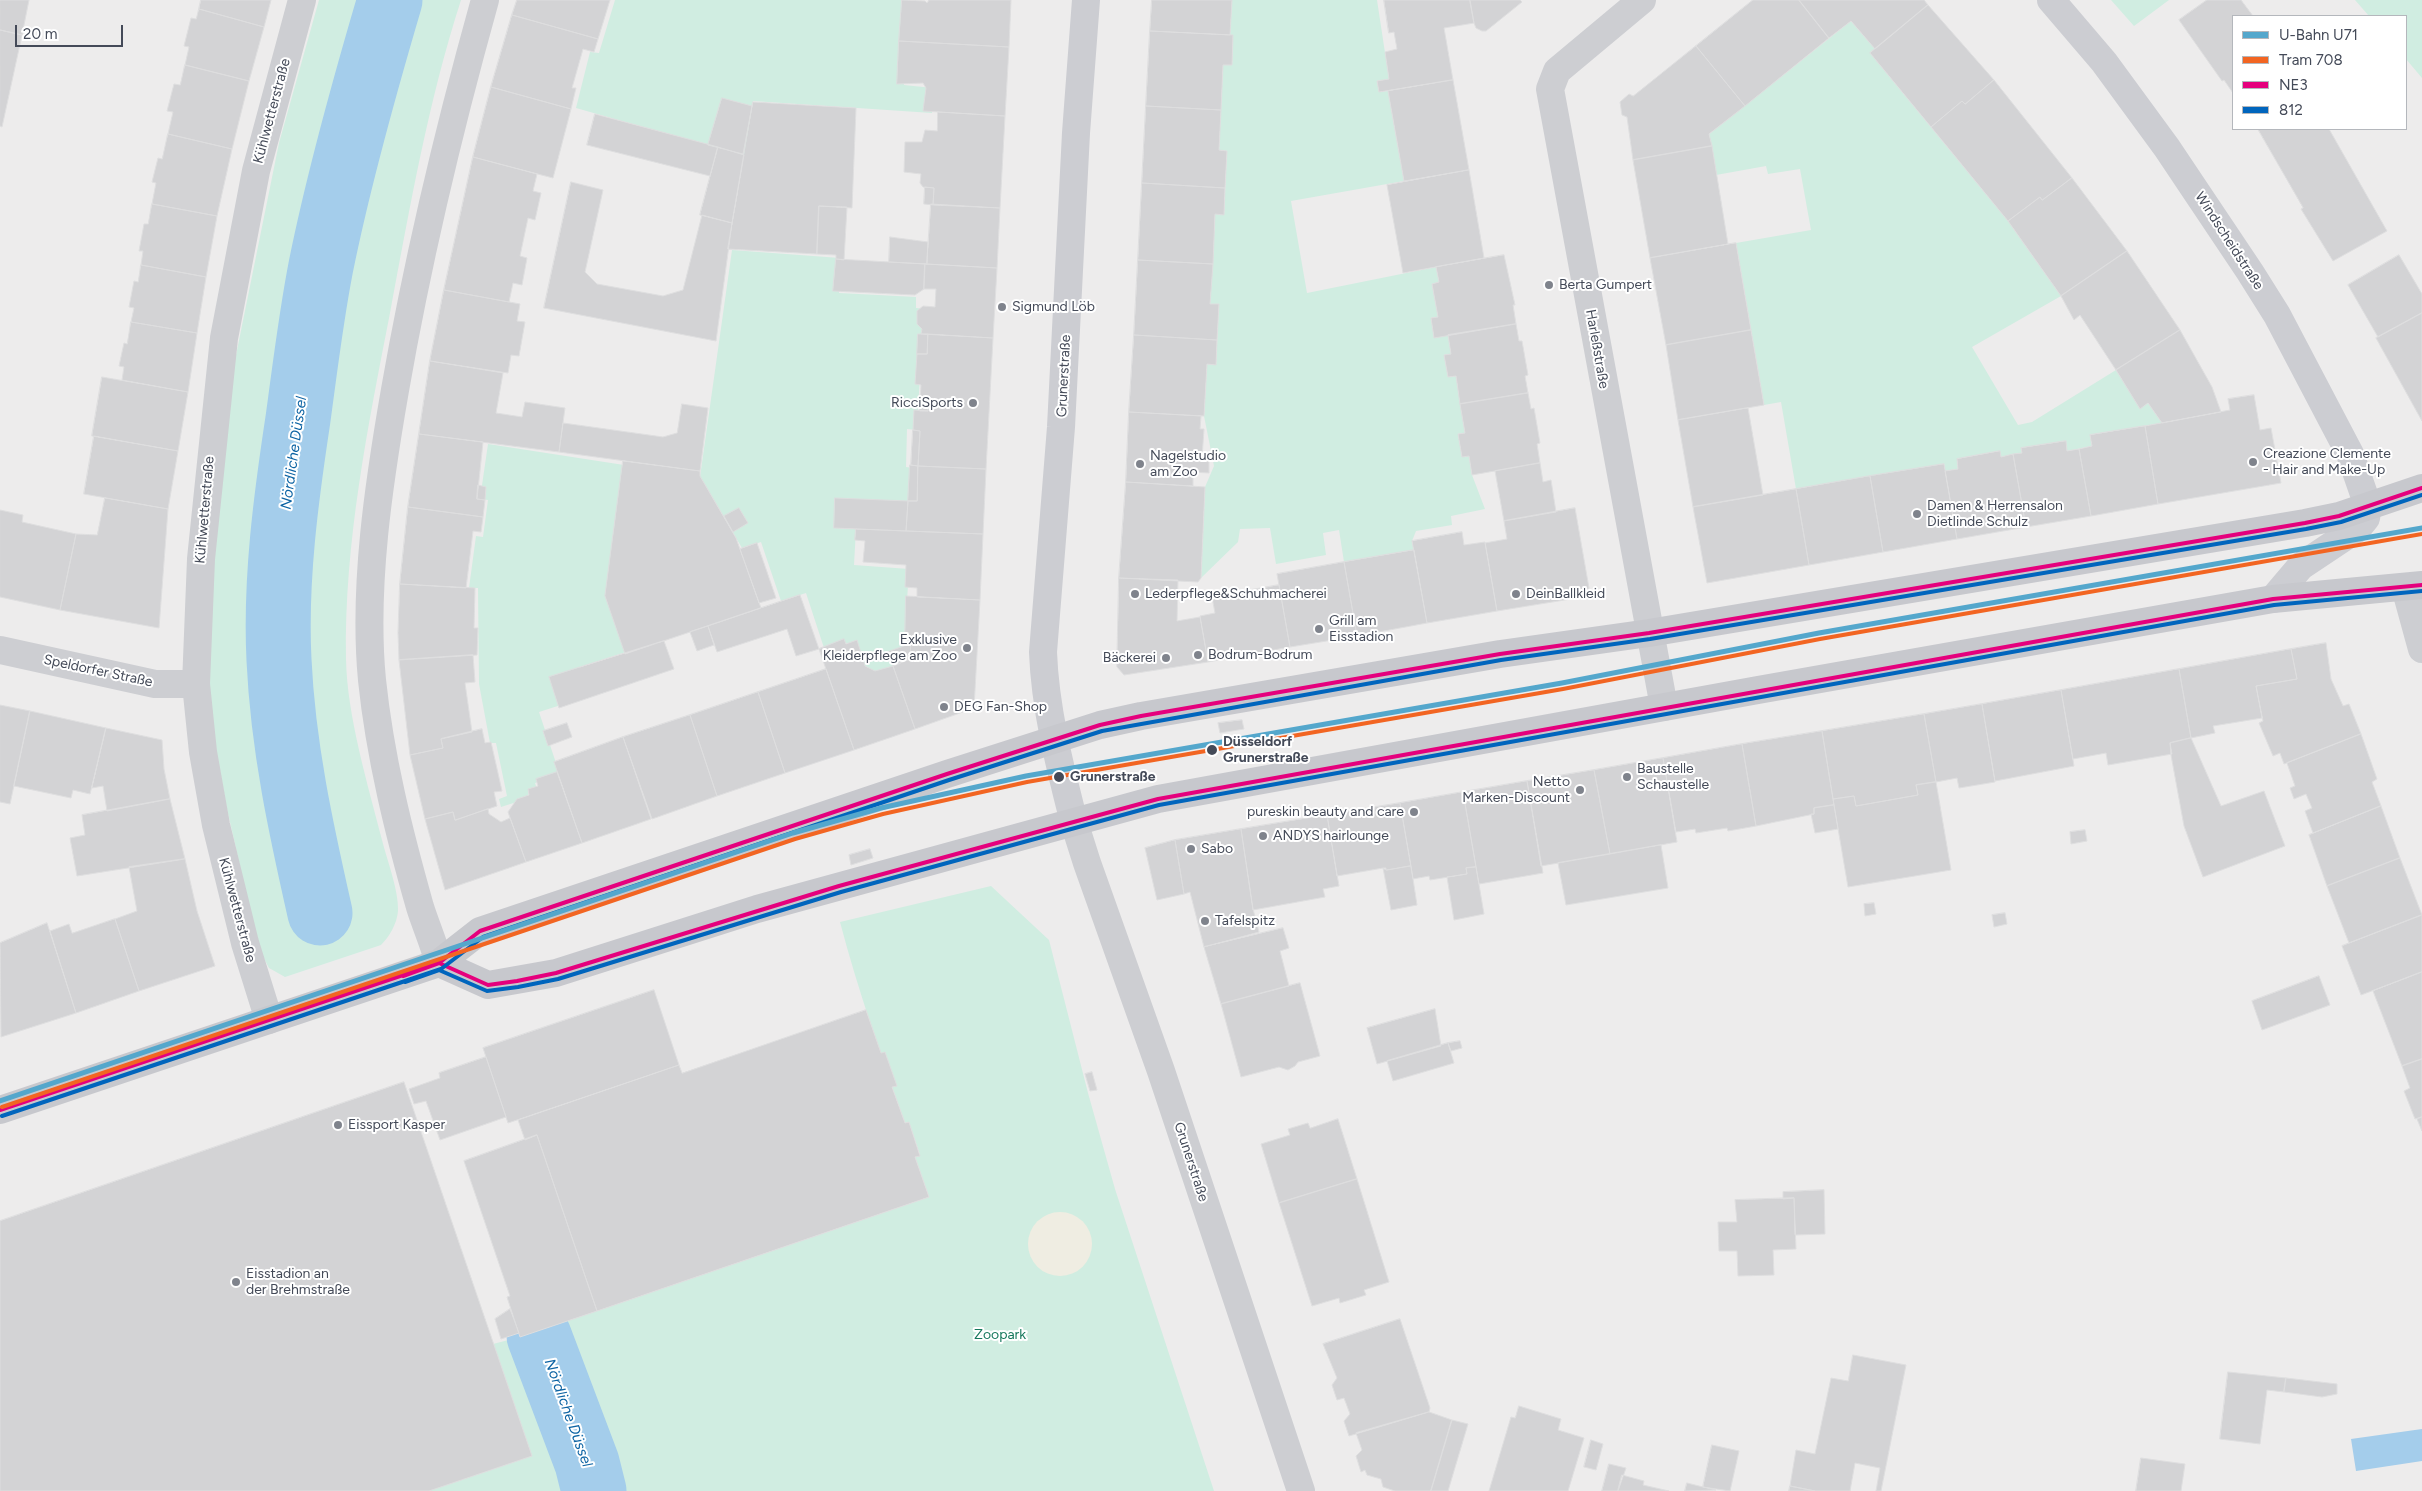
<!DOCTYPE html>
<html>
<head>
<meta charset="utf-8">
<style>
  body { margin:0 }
  #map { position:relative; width:2422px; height:1491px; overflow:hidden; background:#edecec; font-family:Figtree,sans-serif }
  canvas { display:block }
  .legend { position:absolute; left:2232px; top:15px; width:175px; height:115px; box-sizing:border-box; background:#fff; border:1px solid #b4b7bc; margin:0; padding:6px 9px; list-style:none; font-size:15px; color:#444a58 }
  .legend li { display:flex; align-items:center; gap:10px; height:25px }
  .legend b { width:25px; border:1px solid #b4b7bc }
  .scale { position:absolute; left:15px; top:25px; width:108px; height:22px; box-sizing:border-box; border:2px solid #444a58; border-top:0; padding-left:6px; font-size:15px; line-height:18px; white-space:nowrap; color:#444a58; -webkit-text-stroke:4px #fff; paint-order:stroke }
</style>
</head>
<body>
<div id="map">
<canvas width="2422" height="1491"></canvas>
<ul class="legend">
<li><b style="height:6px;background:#54a7cc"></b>U-Bahn U71</li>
<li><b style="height:6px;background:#f26522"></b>Tram 708</li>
<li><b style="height:6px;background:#e5007d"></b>NE3</li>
<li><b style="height:6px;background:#0065bd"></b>812</li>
</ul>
<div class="scale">20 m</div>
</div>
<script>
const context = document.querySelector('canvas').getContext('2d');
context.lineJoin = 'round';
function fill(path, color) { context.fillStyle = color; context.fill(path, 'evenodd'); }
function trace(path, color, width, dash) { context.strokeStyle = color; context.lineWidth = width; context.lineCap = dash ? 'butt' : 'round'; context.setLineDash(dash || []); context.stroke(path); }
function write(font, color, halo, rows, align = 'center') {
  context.font = font + ' Figtree,sans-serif'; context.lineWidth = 4; context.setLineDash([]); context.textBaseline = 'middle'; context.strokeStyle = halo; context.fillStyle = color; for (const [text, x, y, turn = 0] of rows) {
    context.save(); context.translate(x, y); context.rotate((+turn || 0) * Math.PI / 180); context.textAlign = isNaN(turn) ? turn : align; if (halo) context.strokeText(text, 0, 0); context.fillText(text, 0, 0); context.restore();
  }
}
fill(new Path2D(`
  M319 0H461C428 102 410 207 390 313 368 426 344 543 346 659 347 716 368 785 382 840 387 860 399 891 398 911 397 924 389 937 381 945L285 977 269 968 259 949 227 809 216 748 209 682 212 561 234 365 279 143Z
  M615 0H908L904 85 933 88 932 113 753 101 745 156 576 108 590 52 599 53Z
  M1232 0H1377L1389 79 1377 81 1379 92 1388 91 1404 181 1291 201 1307 293 1436 267 1439 282 1432 284 1438 317 1431 318 1434 337 1448 335 1451 354 1444 355 1448 377 1456 376 1465 433 1458 434 1462 456H1469L1472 475 1485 509 1451 516 1452 525 1416 531 1412 541 1414 550 1344 562 1339 530 1323 533 1326 555 1276 564 1270 528 1240 529 1238 542 1201 578 1205 487 1214 466 1204 416 1207 364 1216 365 1219 304H1210L1215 214H1224L1227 151 1219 150 1223 65H1232L1233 36 1230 35Z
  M2111 0H2169L2134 26Z
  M2355 0H2422V78L2406 59V16H2369Z
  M1851 21 1875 49 1870 53 2008 221 2061 296 1972 347 2018 425 2032 422 2116 370 2140 408 2148 403 2162 423 2090 435 2092 446 2067 451 2065 441 2021 448 2022 453 2001 457 1999 451 1957 459 1958 469 1945 471 1944 464 1796 489 1781 402 1764 405 1736 243 1811 230 1800 169 1768 174 1766 166 1716 175 1709 134Z
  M732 250 840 258 839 293 916 297V308L929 309 922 336 917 430 907 429 906 467 914 468 913 503 838 528 856 529 854 565 909 569 907 601 909 661 872 674 867 672 847 643 825 651 806 593 781 601 761 542 742 548 700 477Z
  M488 444 624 465 635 649 580 667 589 696 539 712 560 775 535 783 537 789 528 792 529 798 501 807 499 799 507 796 496 743H490L479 684 478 588H469L476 536 483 537 488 500 480 499Z
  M991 886 1049 940 1088 1093 1115 1189 1214 1491H429L493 1344 520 1337 929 1197 915 1157 920 1155 909 1122 905 1123C881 1056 858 990 840 922Z`), '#d0ede1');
fill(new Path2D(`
  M1028 1244a32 32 0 1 1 64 0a32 32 0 1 1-64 0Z`), '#efede2');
fill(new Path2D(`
  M2422 1429V1461L2356 1471 2351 1439Z`), '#a4cdeb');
trace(new Path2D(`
  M320 913C301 829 283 747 279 660 275 580 286 498 298 419 305 368 311 317 321 266 339 177 364 88 390 0
  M539 1336 587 1463 594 1491`), '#a4cdeb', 65);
const building = new Path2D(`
  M0 0H29L22 35 0 30Z
  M201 0H271L264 27 199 9Z
  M517 0H610L598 39 512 15Z
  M902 0 925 1 927 3 929 0H1011L1009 47 899 41Z
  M1152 0H1232L1230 35 1150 31Z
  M1384 0H1470L1474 23 1444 28 1453 80 1379 92 1377 81 1389 79 1385 52 1397 49 1394 32 1389 33Z
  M1470 0H1520L1522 2 1486 31H1482L1476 28 1474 23Z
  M1753 0H1799L1829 38 1745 106 1696 46Z
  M1799 0H1924L1928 5 1875 49 1851 21 1829 38Z
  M2207 0H2241L2253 16H2233V93L2224 80 2222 81 2179 20Z
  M1928 5 1994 80 1965 104 1962 101 1931 127 1870 53Z
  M199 9 264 27 249 81 185 65 189 47 184 46 191 18 196 19Z
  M512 15 598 39 594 52 583 49 572 88H576L571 109 491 87Z
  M0 30 22 35 2 127 0 126Z
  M1150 31 1233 35 1232 65H1223L1221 110 1146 106Z
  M899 41 1009 47 1005 116 923 111 926 88 923 83 897 84Z
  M1696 46 1745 106 1709 134 1712 146 1633 160 1627 117 1622 115 1620 102 1629 94 1633 96Z
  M185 65 249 81 232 149 168 134 173 112 167 111 174 84 180 85Z
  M1453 80 1469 170 1404 181 1388 91Z
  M1994 80 2072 178 2042 200 2040 197 2008 221 1931 127 1962 101 1965 104Z
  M491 87 571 109 553 178 473 157Z
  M722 98 752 106 743 154 708 145Z
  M753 102 856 108 852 208 819 206 817 254 728 249Z
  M1146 106 1221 110 1219 150 1227 151 1225 188 1142 183Z
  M938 112 1005 116 1000 208 933 205 934 188 923 187 920 183 921 174 904 172 905 142H922L925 130 937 131Z
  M595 114 718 147 710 176 587 145Z
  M2258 129H2329L2387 231 2333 261 2301 209 2303 208Z
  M168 134 232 149 217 216 152 204 156 183 152 182 158 158 162 159Z
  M1712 146 1728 244 1650 258 1633 160Z
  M718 147 744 155 732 223 700 215Z
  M473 157 537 174 533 191 541 193 535 220 528 218 520 256 527 258 522 285 513 283 509 302 444 290Z
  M1469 170 1484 258 1403 273 1387 185Z
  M2072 178 2127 251 2061 296 2008 221 2040 197 2042 200Z
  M571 182 603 190 585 272 597 284 663 296 683 290 702 215 732 223 716 341 544 308Z
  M1142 183 1225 188 1224 215 1215 214 1213 264 1138 260Z
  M925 187 934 188 933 205 924 204Z
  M152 204 217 216 206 277 141 265 143 251H139L144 224H148Z
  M931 204 1000 208 997 268 927 264Z
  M819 206 847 207 844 260 836 259V255L817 254Z
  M890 237 928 242 927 264 889 262Z
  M1736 243 1751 330 1666 345 1650 258Z
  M2127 251 2180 330 2116 370 2080 315 2074 320 2061 296Z
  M1504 255 1515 305H1513L1516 324 1434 338 1431 318 1438 317 1432 284 1439 282 1436 267Z
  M2399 255 2422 294V313L2378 337 2348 285Z
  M836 259 925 264 924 289 915 295 833 291Z
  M1138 260 1213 264 1210 304H1219L1217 340 1134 335Z
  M925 264 997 268 993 338 921 334 922 329 917 324V311L923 306 935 307 936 289H924Z
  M141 265 206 277 197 333 131 322 134 308 129 307 134 281 138 282Z
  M444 290 520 304 517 321 525 322 519 356 511 355 508 373 430 361Z
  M2422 313V421L2376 338Z
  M131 322 197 333 188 392 122 380 124 367 119 366 124 343 127 344Z
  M1516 324 1519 341H1522L1528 375 1525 376 1528 393 1460 404 1456 376 1448 377 1444 355 1451 354 1448 335Z
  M1751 330 1764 405 1678 420 1666 345Z
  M2180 330 2212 387 2221 412 2162 423 2148 403 2140 409 2116 370Z
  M918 334H928L927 354H917Z
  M928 334 993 338 986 469 918 466 920 431 913 430 914 410 928 411V401H920L921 385 915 384 917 354H927Z
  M1134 335 1217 340 1216 365 1207 364 1204 416 1129 412Z
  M430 361 503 373 496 413 522 417 525 402 565 408 559 452 419 434Z
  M102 377 188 392 178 451 92 436Z
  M1528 393 1531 409 1534 408 1540 443 1537 444 1540 463 1472 475 1469 456 1462 457 1458 434 1465 433 1460 404Z
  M2254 395 2260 430 2271 428 2281 483 2158 504 2145 426 2230 410 2228 399Z
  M920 401H928V411H920Z
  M682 404 708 408 700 471 559 452 563 423 663 437 677 433Z
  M1748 408 1763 495 1693 507 1678 420Z
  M1129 412 1201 416 1200 429H1204L1202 458H1209V473L1193 472V486L1126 482Z
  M2145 426 2158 504 2091 516 2079 449 2092 446 2090 435Z
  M913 430 920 431 918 466 911 465Z
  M419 434 483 442 477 499 485 500 483 517 408 507Z
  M94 436 178 451 168 509 84 494Z
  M2066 441 2067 451 2079 449 2091 516 2026 527 2013 454 2022 453 2021 448Z
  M2000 451 2001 457 2013 454 2026 527 1957 539 1945 471 1958 469 1957 459Z
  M623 461 700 471V476L736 538 761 608 625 654 605 596Z
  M1540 463 1543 482 1551 480 1556 512 1504 521 1495 471Z
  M1944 464 1957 539 1883 552 1870 476Z
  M910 465 918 466 917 501H908Z
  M918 466 986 469 983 534 906 531 908 501H917Z
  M1870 476 1883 552 1809 565 1796 489Z
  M1126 482 1205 487 1201 578 1198 582 1119 578Z
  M478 485 486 487 485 500 477 499Z
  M1796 489 1809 565 1707 583 1693 507Z
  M105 498 168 509 159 628 60 610 76 534 97 535Z
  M835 498 908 501 906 531 834 528Z
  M408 507 483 517 481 532 473 531 466 588 400 584Z
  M739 508 748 523 733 532 724 516Z
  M1575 508 1589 588 1583 597 1497 611 1485 543 1507 539 1504 521Z
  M0 510 23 515 22 522 76 534 60 610 0 597Z
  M856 529 983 534 980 600 917 597V588L905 587 906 565 863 562 865 541 855 540Z
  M1462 532 1464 545 1485 542 1497 611 1427 623 1412 541Z
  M757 543 776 598 759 603 740 549Z
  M1414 550 1427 623 1357 636 1344 562Z
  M1344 562 1357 636 1290 647 1277 574Z
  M1119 578 1178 580 1177 621 1200 617 1208 662 1124 675 1117 667Z
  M400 584 475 588 474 628H478L477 655 399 660 398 633Z
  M1279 585 1290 647 1208 662 1200 616 1215 613 1212 597Z
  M800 595 819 649 796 656 787 629 717 652 708 626Z
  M906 596 980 600 974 708 915 729 893 666 910 659 911 639 905 638Z
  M708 626 714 645 697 651 690 632Z
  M905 638 911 639 910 659 893 666 887 652 904 646Z
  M844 639 846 644 857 640 865 666 875 671 893 666 915 729 854 750 819 649Z
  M664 641 674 669 559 708 549 677Z
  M2326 643 2331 679 2343 706 2349 704 2361 734 2284 764 2280 753 2273 756 2259 723 2263 721 2256 686 2297 679 2291 649Z
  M2291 649 2297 679 2256 686 2262 718 2213 726 2215 733 2191 738 2179 669Z
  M473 655 475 682 465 683 472 732 441 739 443 748 410 755 399 660Z
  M826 669 854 750 785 773 758 692Z
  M2179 669 2191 738 2170 743 2172 754 2108 765 2106 753 2073 759 2061 690Z
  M2061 690 2074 766 1995 781 1982 704Z
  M758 692 785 773 717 796 690 715Z
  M1982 704 1995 782 1959 788 1957 778 1936 782 1924 714Z
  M0 705 30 711 10 804 0 802Z
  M30 711 106 728 90 794 73 790 71 798 14 786Z
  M1924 714 1936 782 1916 785 1918 795 1856 806 1854 796 1833 799 1822 731Z
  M690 715 717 796 652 819 623 737Z
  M1242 720 1244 729 1220 733 1218 723Z
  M567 723 572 737 548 746 543 731Z
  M106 728 162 740 164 769 170 799 107 811 103 786 92 788Z
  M482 729 485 743 491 742 502 791 494 792 497 806 455 820 453 812 425 819 410 755 443 748 441 739Z
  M1822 731 1834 805 1814 808V814L1756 826 1742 744Z
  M2361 734 2377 779 2372 782 2381 806 2313 833 2305 811 2312 808 2306 794 2294 799 2290 788 2295 786 2287 763Z
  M623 737 651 819 582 843 554 762Z
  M2191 738 2221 806 2264 791 2285 846 2203 877 2184 826 2171 755 2170 743Z
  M1742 744 1756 826 1728 831 1727 828 1696 833 1695 829 1676 832 1663 758Z
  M1663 758 1677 842 1610 854 1594 770Z
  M1594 770 1610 854 1541 866 1527 781Z
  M557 772 582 843 526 862 508 812 517 799 529 795 528 789 538 786 536 779Z
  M1527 781 1543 873 1479 884 1463 792Z
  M1936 782 1951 870 1848 887 1833 799 1854 796 1856 806 1918 795 1916 785Z
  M1463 792 1476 867 1466 868 1467 874 1430 880 1429 876 1413 879 1400 803Z
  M170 799 185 859 77 876 70 838 85 835 82 815Z
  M1400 803 1411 866 1386 870V868H1383L1337 876 1327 815Z
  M1834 805 1838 829 1815 833 1811 814H1814V808Z
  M2381 806 2400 858 2327 886 2309 835Z
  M488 809 489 814 501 822 510 818 526 862 445 890 425 819 453 812 455 820Z
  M1327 815 1339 886 1323 889 1325 897 1253 910 1241 829Z
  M1241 829 1253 909 1259 932 1204 947 1190 892 1184 894 1175 840Z
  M2085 830 2087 841 2071 844 2070 832Z
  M1175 840 1184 894 1157 900 1145 848Z
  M1661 845 1668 888 1566 905 1558 863Z
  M870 849 873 858 851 865 849 855Z
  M2400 858 2422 915 2349 943 2327 886Z
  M185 859 197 911 215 966 139 991 115 919 137 911 129 867Z
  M1411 866 1417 905 1391 910 1383 868 1386 870Z
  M1476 867 1484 914 1454 920 1447 877 1467 874 1466 868Z
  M1874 903 1876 914 1865 916 1864 904Z
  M2005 913 2007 924 1994 927 1992 915Z
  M2422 915V972L2361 995 2342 946Z
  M115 919 139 991 76 1013 50 931 69 924 72 933Z
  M47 923 76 1013 1 1037 0 943Z
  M1283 928 1289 948 1280 951 1289 986 1221 1004 1204 947Z
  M2422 972V1059L2402 1066 2373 991Z
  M2319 976 2330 1005 2262 1030 2252 1001Z
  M1300 983 1320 1056 1298 1062 1295 1066 1288 1070 1279 1067 1241 1077 1221 1004Z
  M654 990 679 1065 508 1123 483 1048Z
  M1435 1009 1441 1046 1377 1064 1367 1028Z
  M866 1010 881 1053 885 1052 897 1086 892 1087 905 1123 909 1122 920 1156 915 1157 929 1197 597 1311 537 1135 525 1140 518 1120 679 1065 682 1073Z
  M1460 1041 1462 1048 1451 1051 1448 1043Z
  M1448 1043 1454 1063 1393 1081 1387 1061Z
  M486 1057 506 1117 440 1140 426 1101 414 1104 409 1089 440 1078 439 1073Z
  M2422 1059V1117L2415 1119 2404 1091 2410 1088 2402 1066Z
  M1092 1072 1097 1090 1090 1091 1085 1074Z
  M404 1082 532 1456 429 1491H0V1221Z
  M2422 1117V1131L2417 1119Z
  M1338 1119 1357 1179 1279 1203 1261 1144 1290 1135 1288 1129 1308 1123 1310 1128Z
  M537 1135 597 1311 520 1337 507 1297 510 1296 464 1161Z
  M1357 1179 1389 1282 1364 1290 1366 1295 1340 1303 1339 1298 1312 1306 1279 1203Z
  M1824 1190 1825 1234 1795 1235 1794 1198 1783 1199V1192Z
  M1794 1198 1796 1249 1773 1250 1774 1275 1738 1276 1737 1251H1719L1718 1222H1737L1735 1200Z
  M510 1309 519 1333 501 1339 495 1319Z
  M1400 1319 1430 1408 1429 1412 1349 1436 1344 1421 1350 1414 1344 1398 1337 1400 1332 1385 1337 1378 1323 1344Z
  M1853 1355 1906 1365 1881 1491H1876L1880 1468 1855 1463 1850 1491H1851H1815L1790 1486 1796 1450 1815 1454 1831 1378 1848 1381Z
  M2228 1372 2286 1378 2284 1392 2267 1390 2260 1444 2220 1439Z
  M2286 1378 2337 1384V1394L2322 1397 2284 1392Z
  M1519 1406 1561 1419 1558 1430 1584 1438 1568 1491H1489L1511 1417 1515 1418Z
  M1429 1412 1452 1420 1431 1491H1395L1383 1487 1381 1479 1367 1475 1365 1470 1361 1472 1356 1456 1362 1450 1356 1433Z
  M1452 1420 1468 1424 1448 1491H1431Z
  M1591 1440 1603 1444 1596 1470 1584 1467Z
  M1712 1445 1739 1451 1730 1491 1703 1487Z
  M2141 1458 2185 1464 2181 1491H2136Z
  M1609 1464 1626 1468 1618 1491H1602Z
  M1622 1475 1644 1481 1643 1485 1669 1491H1618Z
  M1687 1483 1703 1487 1716 1490 1685 1491Z
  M1790 1486 1815 1491H1789Z`);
fill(building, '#d3d3d5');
trace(building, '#dededf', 1);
trace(new Path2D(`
  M1642 0 1557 71 1550 89 1664 707
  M2405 587 2422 649
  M0 650 155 684H196
  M439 963C434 944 426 926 420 907 399 833 380 757 372 680 363 587 379 482 395 390 418 258 449 129 485 0
  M269 1020 245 943 216 825 203 752 196 684 201 559 224 338 256 171 302 0`), '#cdced2', 28);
trace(new Path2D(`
  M1074 822 1087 863 1161 1071 1301 1491`), '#cdced2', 28);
trace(new Path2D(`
  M2051 0 2104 62 2167 148 2250 272 2277 315 2350 454 2368 506 2366 518 2358 528 2301 566 2273 599
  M1074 822C1060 767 1045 709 1043 652L1061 427 1076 133 1086 0`), '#cccdd2', 28);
trace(new Path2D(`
  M439 963 488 985 556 973 757 909 1158 799 1758 690 2273 599 2422 585
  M0 1110 439 963 480 931 947 774 1100 725 1141 716 1500 654 1649 633 2305 523 2339 516 2422 488`), '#c7c8cd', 28);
trace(new Path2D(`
  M403 976 439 963 488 985 517 981 556 973 839 886 1158 799 2273 599 2422 585
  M0 1110 439 963 480 931 947 774 1100 725 1141 716 1500 654 1649 633 2305 523 2339 516 2422 488`), '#e5007d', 4);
trace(new Path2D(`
  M405 982 439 970 487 991 518 987 558 979 841 892 1159 805 2274 605 2422 591
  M2 1116 441 969 483 937 949 780 1102 731 1501 660 1650 639 2306 529 2341 522 2422 495`), '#0065bd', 4);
trace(new Path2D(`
  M2 1107 795 839 883 814 1027 782 1563 689 1820 639 2422 534`), '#f26522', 4);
trace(new Path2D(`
  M0 1101 793 833 881 808 1026 776 1562 683 1819 633 2422 528`), '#54a7cc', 5);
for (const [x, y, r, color] of [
  [1549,285,5,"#7f838c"],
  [1002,307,5,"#7f838c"],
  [973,403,5,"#7f838c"],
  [2253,462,5,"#7f838c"],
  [1140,464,5,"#7f838c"],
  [1917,514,5,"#7f838c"],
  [1135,594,5,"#7f838c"],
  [1516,594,5,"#7f838c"],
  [1319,629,5,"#7f838c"],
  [967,648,5,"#7f838c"],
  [1198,655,5,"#7f838c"],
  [1166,658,5,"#7f838c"],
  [944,707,5,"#7f838c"],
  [1212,750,6,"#444a58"],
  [1059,777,6,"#444a58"],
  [1627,777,5,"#7f838c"],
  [1580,790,5,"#7f838c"],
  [1414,812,5,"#7f838c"],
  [1263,836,5,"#7f838c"],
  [1191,849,5,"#7f838c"],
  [1205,921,5,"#7f838c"],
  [338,1125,5,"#7f838c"],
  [236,1282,5,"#7f838c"]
]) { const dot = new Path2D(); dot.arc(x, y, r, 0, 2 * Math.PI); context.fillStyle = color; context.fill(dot); trace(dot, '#fff', 2); }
write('14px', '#444a58', '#fff', [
  ["Kühlwetterstraße",272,111,-75],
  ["Windscheidstraße",2229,241,57],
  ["Harleßstraße",1597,349,80],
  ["Grunerstraße",1064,376,-87],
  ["Kühlwetterstraße",205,510,-85],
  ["Speldorfer Straße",98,671,12],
  ["Kühlwetterstraße",237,910,75],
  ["Grunerstraße",1191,1162,72]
]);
write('14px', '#444a58', '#fff', [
  ["Berta Gumpert",1559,285],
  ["Sigmund Löb",1012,307],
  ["RicciSports",963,403,"right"],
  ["Creazione Clemente",2263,454],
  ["- Hair and Make-Up",2263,470],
  ["Nagelstudio",1150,456],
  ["am Zoo",1150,472],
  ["Damen & Herrensalon",1927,506],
  ["Dietlinde Schulz",1927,522],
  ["Lederpflege&Schuhmacherei",1145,594],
  ["DeinBallkleid",1526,594],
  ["Grill am",1329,621],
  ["Eisstadion",1329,637],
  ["Exklusive",957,640,"right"],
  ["Kleiderpflege am Zoo",957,656,"right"],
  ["Bodrum-Bodrum",1208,655],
  ["Bäckerei",1156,658,"right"],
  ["DEG Fan-Shop",954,707],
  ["Baustelle",1637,769],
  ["Schaustelle",1637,785],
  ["Netto",1570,782,"right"],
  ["Marken-Discount",1570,798,"right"],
  ["pureskin beauty and care",1404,812,"right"],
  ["ANDYS hairlounge",1273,836],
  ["Sabo",1201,849],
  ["Tafelspitz",1215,921],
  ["Eissport Kasper",348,1125],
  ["Eisstadion an",246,1274],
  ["der Brehmstraße",246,1290]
], 'left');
write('bold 14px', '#444a58', '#fff', [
  ["Düsseldorf",1223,742],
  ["Grunerstraße",1223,758],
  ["Grunerstraße",1070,777]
], 'left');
write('14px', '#16785c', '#fff', [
  ["Zoopark",1000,1335]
]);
write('italic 15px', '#0c63a3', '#fff', [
  ["Nördliche Düssel",294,453,-82],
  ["Nördliche Düssel",568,1413,70]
]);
</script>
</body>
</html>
